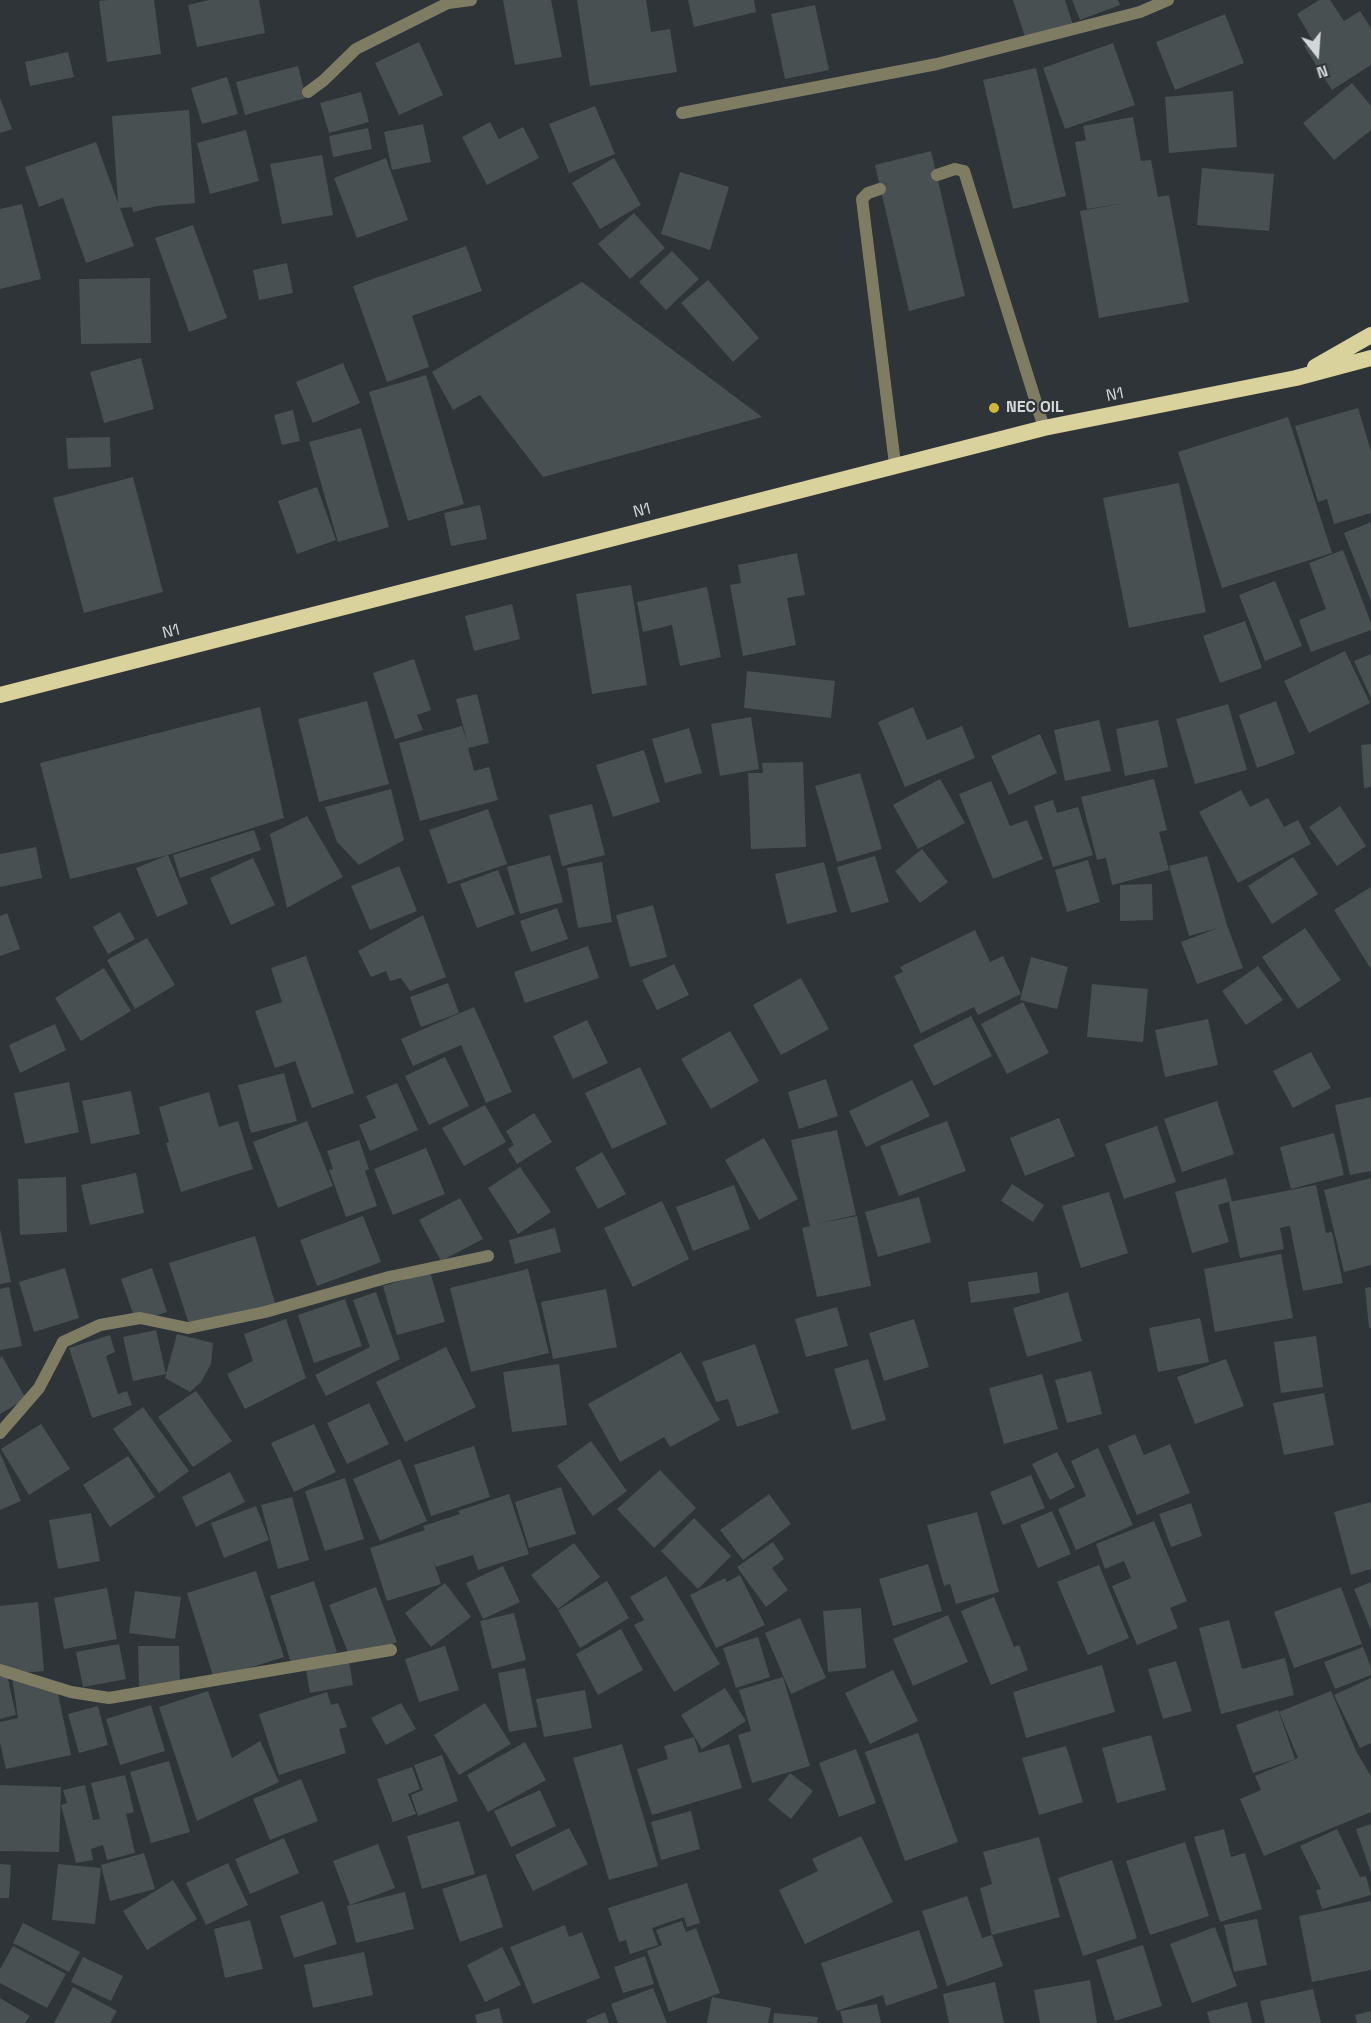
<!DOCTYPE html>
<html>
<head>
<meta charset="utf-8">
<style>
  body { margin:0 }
  #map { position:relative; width:1371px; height:2023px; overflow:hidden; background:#2e3437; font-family:"Space Grotesk",sans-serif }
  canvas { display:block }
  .north { position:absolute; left:1287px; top:24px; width:60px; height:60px; -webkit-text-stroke:4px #2e3437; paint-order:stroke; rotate:163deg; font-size:16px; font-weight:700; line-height:24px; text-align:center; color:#d4d7d9 }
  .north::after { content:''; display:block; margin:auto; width:21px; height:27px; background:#d4d7d9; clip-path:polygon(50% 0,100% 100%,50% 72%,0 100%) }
</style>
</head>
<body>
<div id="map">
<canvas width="1371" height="2023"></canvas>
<div class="north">N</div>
</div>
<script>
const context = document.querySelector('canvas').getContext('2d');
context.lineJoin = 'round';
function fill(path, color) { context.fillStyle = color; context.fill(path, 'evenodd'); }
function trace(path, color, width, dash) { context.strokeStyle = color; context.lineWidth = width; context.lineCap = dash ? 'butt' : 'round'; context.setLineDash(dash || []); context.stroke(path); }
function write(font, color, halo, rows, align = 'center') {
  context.font = font + ' "Space Grotesk",sans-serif'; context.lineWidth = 4.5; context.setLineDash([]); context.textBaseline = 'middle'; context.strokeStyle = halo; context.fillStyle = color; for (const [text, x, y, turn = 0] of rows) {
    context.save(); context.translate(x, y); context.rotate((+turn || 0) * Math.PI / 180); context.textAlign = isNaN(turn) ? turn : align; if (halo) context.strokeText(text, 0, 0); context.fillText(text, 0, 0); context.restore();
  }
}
fill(new Path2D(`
  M108 0H154L161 54 107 62 99 1Z
  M209 0H259L265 33 197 47 188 5Z
  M503 0H551L562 57 515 65Z
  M577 0H646L651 32 670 29 677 72 590 86Z
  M688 0H754L756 12 694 27Z
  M1013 0H1065L1073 25 1026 40Z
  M1072 0H1118L1120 5 1080 20Z
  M1319 0H1330L1344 21 1360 11 1371 28V65L1332 90 1304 46 1313 41 1297 14Z
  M815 5 829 70 785 79 771 14Z
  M1225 14 1244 63 1175 90 1156 42Z
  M419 42 443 95 399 115 375 63Z
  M1113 43 1135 105 1065 129 1043 68Z
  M68 52 74 77 30 86 25 62Z
  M298 66 306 98 245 115 236 82Z
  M1036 68 1066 196 1013 209 983 80Z
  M227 77 238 114 202 124 191 88Z
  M1352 83 1371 106V130L1334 160 1303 123Z
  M1233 91 1237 147 1169 153 1165 97Z
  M361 92 369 122 329 133 320 103Z
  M0 98 12 129 0 133Z
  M595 106 615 154 569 173 549 124Z
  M189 110 195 203 157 206 133 212 132 207 120 208 134 246 86 263 63 198 39 207 25 167 96 142 118 203 112 116Z
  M1133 117 1141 161 1151 160 1158 197 1169 195 1189 302 1099 318 1080 211 1126 203 1087 209 1075 142 1086 140 1083 126Z
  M490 122 499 139 523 127 539 158 487 185 462 137Z
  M423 124 431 162 392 170 384 132Z
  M368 128 372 149 333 157 329 136Z
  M246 130 259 181 210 194 197 143Z
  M931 151 965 296 909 311 875 165Z
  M322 155 333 215 282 224 270 164Z
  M386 158 408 220 357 238 334 178Z
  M614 158 641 205 600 229 572 183Z
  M1202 168 1274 174 1269 231 1197 225Z
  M680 172 729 187 710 250 661 234Z
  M22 204 41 279 0 289V209Z
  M634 213 665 248 630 279 598 244Z
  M193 225 227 318 189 332 155 238Z
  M466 246 482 291 412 316 429 367 387 382 353 286Z
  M672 251 699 279 666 310 639 282Z
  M287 263 293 293 259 300 253 270Z
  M150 278 151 343 81 344 79 279Z
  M708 280 759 338 733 362 681 303Z
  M582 282 762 417 543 477 480 395 453 410 432 372Z
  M141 358 154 409 104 423 90 372Z
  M343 363 360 403 313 423 296 382Z
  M426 375 464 504 408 521 369 392Z
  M1358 408 1371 451V513L1334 524 1327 499 1318 502 1295 426Z
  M293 410 300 441 282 445 274 415Z
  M1288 417 1332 553 1222 588 1178 452Z
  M361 428 389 527 338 542 309 442Z
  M110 437 111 467 68 469 66 438Z
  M133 477 163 592 84 613 53 498Z
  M1179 483 1206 612 1129 628 1103 498Z
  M317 487 336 540 297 554 278 501Z
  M480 505 487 539 451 546 444 513Z
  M1371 522V601L1344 533Z
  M1343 550 1371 623V630L1311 652 1299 620 1326 609 1309 563Z
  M797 553 805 595 787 598 796 645 743 656 730 585 741 583 738 565Z
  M1275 581 1302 646 1265 661 1239 595Z
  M631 585 647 685 592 694 576 594Z
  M707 587 721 657 680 666 672 625 643 632 637 602Z
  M512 604 520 639 474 651 465 616Z
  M1245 621 1262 668 1220 683 1203 636Z
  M1345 651 1370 703 1309 733 1284 681Z
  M1371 654V698L1354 661Z
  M414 659 431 710 417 715 423 730 395 739 373 673Z
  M747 671 835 681 831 718 744 708Z
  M477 694 489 743 468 748 474 771 489 767 498 800 420 821 399 743 462 726 468 745 456 699Z
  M367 701 389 784 319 802 298 719Z
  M1276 701 1295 754 1257 768 1239 715Z
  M1228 704 1247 770 1195 784 1176 719Z
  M260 707 284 818 168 855 70 879 40 763Z
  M913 707 927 740 962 726 975 758 905 787 878 722Z
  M751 717 759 769 720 776 711 724Z
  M1099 720 1111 771 1065 781 1054 730Z
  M1158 720 1168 767 1125 776 1116 729Z
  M689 728 702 773 665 783 652 739Z
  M1040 734 1057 773 1009 795 991 756Z
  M1371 744V787L1364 788 1361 745Z
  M644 750 660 802 613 817 596 765Z
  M803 762 806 847 751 849 748 773H763L762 763Z
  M860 773 882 849 837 862 815 786Z
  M940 779 965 823 918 849 893 805Z
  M1154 779 1167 830 1159 832 1169 870 1112 885 1106 858 1097 860 1081 797Z
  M991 781 1010 826 1027 820 1043 859 993 879 959 794Z
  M391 789 404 840 359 865 337 842 325 807Z
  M1241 790 1250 807 1268 798 1284 827 1298 820 1311 844 1238 883 1199 812Z
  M1053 800 1057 813 1078 807 1093 855 1053 867 1034 806Z
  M592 804 605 855 562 866 549 815Z
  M1340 806 1366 846 1337 866 1309 827Z
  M488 809 507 864 448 884 429 830Z
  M307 816 343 877 287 908 270 834Z
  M254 830 261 850 180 878 173 855Z
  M36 847 42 878 0 887V854Z
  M922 849 948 882 920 903 895 871Z
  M168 855 188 904 157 917 136 868Z
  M550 855 563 902 520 914 507 867Z
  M875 856 889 902 851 913 837 867Z
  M1207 856 1227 925 1243 968 1197 984 1181 942 1218 928 1189 936 1169 866Z
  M1293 857 1318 894 1272 924 1248 886Z
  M253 858 275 905 231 925 210 878Z
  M1088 860 1100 902 1067 912 1055 870Z
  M602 862 612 922 578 928 567 868Z
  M824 862 837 912 787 924 775 874Z
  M399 866 417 911 370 930 351 886Z
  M498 870 515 914 477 928 460 884Z
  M1152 884 1153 920 1120 921V885Z
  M1371 887V969L1334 910Z
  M653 905 667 957 630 967 616 915Z
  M557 908 568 939 531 952 520 921Z
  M120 912 135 939 108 954 93 927Z
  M7 913 20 949 0 956V916Z
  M423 915 446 977 410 991 401 978 390 981 386 971 371 977 358 951Z
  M1305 928 1341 980 1298 1009 1262 957Z
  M975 930 990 962 1003 956 1021 994 978 1015 974 1007 921 1033 894 976 903 972 900 967Z
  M147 938 175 985 135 1009 107 960Z
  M588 946 599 978 525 1003 514 972Z
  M306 956 354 1093 312 1108 295 1061 275 1068 255 1011 282 1002 271 968Z
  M1031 957 1068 967 1057 1009 1020 1000Z
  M674 964 689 995 657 1010 642 980Z
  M1258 966 1283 1000 1246 1025 1222 991Z
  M104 968 131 1011 81 1041 55 998Z
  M801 978 829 1029 781 1055 753 1005Z
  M448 983 459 1013 421 1027 410 997Z
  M1092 984 1148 989 1143 1042 1087 1037Z
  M1023 1002 1049 1053 1007 1074 981 1024Z
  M474 1007 512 1092 486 1103 461 1045 413 1066 401 1039Z
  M971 1016 992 1056 934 1086 913 1045Z
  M1208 1019 1218 1065 1165 1077 1155 1030Z
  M587 1020 608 1063 573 1079 553 1036Z
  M55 1024 66 1050 20 1073 9 1045Z
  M730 1031 759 1081 711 1109 681 1059Z
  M1311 1052 1331 1088 1293 1108 1273 1071Z
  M445 1057 469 1106 429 1125 405 1076Z
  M640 1067 667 1124 612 1149 585 1093Z
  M284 1073 297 1121 251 1133 238 1085Z
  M826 1079 838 1116 799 1129 788 1092Z
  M912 1080 930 1116 866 1147 849 1111Z
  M69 1082 79 1132 25 1144 14 1093Z
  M397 1083 418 1130 370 1151 359 1125 376 1118 366 1096Z
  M131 1091 140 1134 91 1144 82 1101Z
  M209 1092 219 1127 238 1121 253 1169 181 1192 166 1143 169 1142 159 1107Z
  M1371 1097V1171L1350 1175 1335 1105Z
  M1217 1101 1234 1154 1182 1172 1164 1119Z
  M485 1105 506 1142 464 1166 442 1128Z
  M534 1113 552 1142 517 1164 508 1149 514 1145 506 1131Z
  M1059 1118 1075 1156 1025 1176 1010 1138Z
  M307 1121 333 1186 278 1208 253 1142Z
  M947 1121 966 1171 899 1196 880 1146Z
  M1157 1126 1176 1182 1124 1199 1105 1144Z
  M837 1130 856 1215 815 1224 857 1216 871 1286 817 1297 802 1228 810 1226 791 1140Z
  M1334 1133 1344 1175 1291 1189 1280 1147Z
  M764 1138 798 1199 759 1220 725 1160Z
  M359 1140 369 1169 365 1171 377 1206 346 1217 329 1170 333 1169 327 1151Z
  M426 1148 445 1194 393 1215 374 1169Z
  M602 1152 626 1194 598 1209 575 1168Z
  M520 1167 551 1212 518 1234 488 1188Z
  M136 1173 144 1213 90 1225 81 1185Z
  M66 1177 67 1232 20 1235 18 1179Z
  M1226 1178 1232 1201 1218 1205 1229 1242 1192 1253 1175 1192Z
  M1371 1178V1265L1344 1272 1324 1190Z
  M1012 1184 1044 1205 1033 1222 1001 1201Z
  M734 1185 750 1229 693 1251 676 1207Z
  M1316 1185 1326 1233 1332 1232 1343 1283 1303 1291 1290 1226 1280 1228 1284 1249 1240 1258 1229 1202Z
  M1109 1192 1128 1253 1081 1268 1062 1206Z
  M919 1197 931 1242 878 1257 865 1212Z
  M460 1198 483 1239 441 1261 419 1220Z
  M662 1201 689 1259 633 1287 604 1228Z
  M363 1216 381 1262 317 1286 300 1240Z
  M555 1228 561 1252 515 1264 509 1240Z
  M0 1229 11 1282 0 1284Z
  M255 1236 275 1303 191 1330 169 1263Z
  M1281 1254 1293 1318 1215 1332 1204 1269Z
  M65 1268 79 1318 34 1332 19 1282Z
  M152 1268 167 1312 136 1322 121 1279Z
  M528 1269 549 1353 471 1372 450 1288Z
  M430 1272 445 1322 397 1335 383 1286Z
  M1037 1272 1040 1293 971 1303 968 1282Z
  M9 1287 22 1346 0 1350V1289Z
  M1371 1287V1328H1369L1365 1288Z
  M606 1289 617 1347 553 1359 541 1302Z
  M376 1292 400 1359 326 1396 315 1375 370 1347 353 1300Z
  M1068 1292 1082 1341 1027 1357 1013 1308Z
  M345 1299 362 1346 314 1363 298 1315Z
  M837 1307 848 1346 806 1357 795 1319Z
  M1200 1318 1209 1362 1158 1372 1149 1328Z
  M286 1319 306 1378 245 1409 227 1374 253 1361 244 1334Z
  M914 1319 929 1367 884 1381 869 1333Z
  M156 1330 166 1374 133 1381 123 1337Z
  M177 1334 213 1343 211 1364 201 1382 190 1392 165 1378Z
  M110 1335 115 1352 106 1356 118 1394 127 1391 132 1405 92 1418 69 1348Z
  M1316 1336 1323 1387 1281 1393 1274 1342Z
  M755 1344 779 1413 737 1427 728 1399 716 1402 702 1362Z
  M446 1347 476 1407 405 1442 376 1382Z
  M681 1352 720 1420 670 1447 664 1437 620 1462 588 1404Z
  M2 1356 26 1399 0 1414V1358Z
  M868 1359 886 1420 852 1430 834 1369Z
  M1226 1359 1244 1406 1195 1424 1177 1377Z
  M559 1364 567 1425 512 1432 503 1372Z
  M1091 1371 1102 1414 1067 1423 1055 1380Z
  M1042 1374 1058 1429 1004 1444 989 1388Z
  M196 1391 232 1441 193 1467 158 1417Z
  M1324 1393 1334 1445 1284 1455 1273 1403Z
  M369 1403 389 1444 347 1464 327 1423Z
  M143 1407 189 1471 159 1493 113 1429Z
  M41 1424 70 1469 29 1495 1 1449Z
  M314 1424 336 1472 294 1492 271 1443Z
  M1135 1434 1144 1455 1170 1444 1190 1493 1137 1515 1108 1446Z
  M591 1441 627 1491 593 1516 557 1466Z
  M474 1446 490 1497 431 1516 414 1465Z
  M1098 1448 1133 1525 1076 1550 1058 1509 1086 1496 1071 1461Z
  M1057 1452 1075 1487 1050 1500 1032 1464Z
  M0 1453 21 1501 0 1510Z
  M128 1456 155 1497 110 1527 83 1485Z
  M400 1459 427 1521 380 1541 353 1479Z
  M660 1470 696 1508 654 1548 617 1509Z
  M230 1472 245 1502 196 1527 182 1497Z
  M1031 1475 1045 1508 1003 1525 990 1492Z
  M345 1478 364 1539 325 1551 305 1491Z
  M561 1487 576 1534 529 1548 515 1502Z
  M509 1494 529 1554 478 1570 473 1555 436 1567 433 1560 441 1584 387 1601 370 1548 425 1530 423 1526 460 1514 458 1511Z
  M769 1494 791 1524 743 1560 720 1530Z
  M292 1497 309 1560 278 1569 261 1505Z
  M1371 1502V1569L1351 1575 1334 1512Z
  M1191 1503 1202 1536 1171 1547 1159 1514Z
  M256 1506 269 1540 224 1558 211 1523Z
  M1052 1511 1071 1554 1038 1568 1020 1525Z
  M977 1512 999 1592 956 1604 950 1584 944 1586 927 1525Z
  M91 1513 100 1561 58 1569 49 1520Z
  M694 1518 731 1556 698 1589 661 1551Z
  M1154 1521 1187 1601 1170 1608 1178 1628 1137 1645 1112 1586 1131 1578 1124 1561 1105 1569 1096 1544Z
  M773 1542 784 1559 772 1568 788 1590 766 1607 737 1567Z
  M574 1543 600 1577 558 1609 531 1575Z
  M928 1564 942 1611 893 1626 879 1579Z
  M1099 1565 1129 1638 1088 1655 1057 1582Z
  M503 1566 520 1602 483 1619 466 1583Z
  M256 1571 284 1657 214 1679 187 1593Z
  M740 1575 765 1625 716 1648 690 1595 725 1578 727 1582Z
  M666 1576 720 1664 674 1692 634 1625 644 1620 630 1597Z
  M314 1581 337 1652 292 1666 270 1596Z
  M607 1581 629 1618 580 1648 558 1610Z
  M1371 1582V1630L1354 1589Z
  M445 1583 471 1617 431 1647 405 1613Z
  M376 1587 397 1642 351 1660 329 1605Z
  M1341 1587 1362 1644 1294 1668 1274 1612Z
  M107 1588 117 1639 64 1649 54 1598Z
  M135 1591 181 1597 175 1639 129 1633Z
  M994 1597 1014 1647 1019 1645 1028 1670 991 1685 961 1611Z
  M38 1602 44 1671 0 1675V1606Z
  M861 1608 866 1668 828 1672 823 1611Z
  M514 1613 526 1660 492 1669 480 1621Z
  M948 1615 968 1662 913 1686 893 1639Z
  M800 1618 826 1678 791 1694 765 1633Z
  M1229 1620 1242 1669 1285 1658 1294 1695 1221 1714 1199 1628Z
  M621 1629 643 1670 598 1695 576 1654Z
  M758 1637 770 1677 736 1688 723 1648Z
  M119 1644 126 1679 83 1687 76 1652Z
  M138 1646H179L180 1686 139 1687Z
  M445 1646 459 1690 419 1702 405 1659Z
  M1363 1647 1371 1667V1675L1335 1689 1324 1662Z
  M348 1655 353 1685 310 1693 305 1664Z
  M1176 1661 1192 1711 1163 1719 1148 1669Z
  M1102 1665 1115 1712 1026 1738 1013 1692Z
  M525 1668 537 1727 509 1732 498 1673Z
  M893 1670 918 1721 870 1744 845 1693Z
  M7 1675 16 1715 0 1719V1677Z
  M12 1677 58 1694 71 1755 6 1769 0 1743V1722L18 1718Z
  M783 1677 810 1766 752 1783 738 1735 751 1731 739 1690Z
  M1371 1678V1743L1360 1748 1334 1695Z
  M725 1688 746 1721 702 1749 681 1715Z
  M585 1690 592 1728 544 1737 536 1699Z
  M208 1691 232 1758 260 1741 279 1782 197 1821 159 1707Z
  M1331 1691 1356 1751 1371 1776V1812L1264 1856 1240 1799 1261 1790 1255 1776 1298 1758 1279 1712Z
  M327 1692 331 1705 338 1703 347 1727 339 1729 346 1753 279 1775 259 1714Z
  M401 1703 416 1729 386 1745 371 1718Z
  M485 1703 511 1744 459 1775 434 1735Z
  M151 1705 165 1751 120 1765 106 1719Z
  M98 1706 108 1745 79 1753 68 1714Z
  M1278 1710 1295 1759 1253 1773 1236 1725Z
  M918 1733 958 1842 905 1861 865 1752Z
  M1151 1735 1166 1790 1117 1803 1102 1748Z
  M694 1737 699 1753 729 1744 742 1788 652 1815 637 1769 668 1759 664 1746Z
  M525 1742 546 1780 488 1812 467 1775Z
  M622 1744 658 1866 609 1880 573 1758Z
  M1066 1746 1083 1802 1039 1815 1022 1758Z
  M856 1749 876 1803 839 1817 819 1763Z
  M442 1755 458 1801 418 1816 411 1795 423 1790 414 1765Z
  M169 1761 190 1832 151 1843 130 1772Z
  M412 1767 420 1789 408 1794 416 1814 393 1822 377 1779Z
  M790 1773 813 1791 791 1819 768 1800Z
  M125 1775 134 1812 126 1814 135 1853 107 1860 103 1845 91 1849 93 1860 76 1863 61 1805 67 1803 63 1790 85 1785 93 1820 100 1819 91 1783Z
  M301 1779 318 1821 270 1840 253 1799Z
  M0 1785 61 1787 59 1852 0 1851Z
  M540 1790 556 1826 511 1847 494 1811Z
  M691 1811 700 1849 661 1860 651 1822Z
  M459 1821 475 1874 422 1889 407 1836Z
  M1371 1824V1873L1356 1829Z
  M569 1828 588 1864 533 1891 515 1855Z
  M1224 1829 1231 1857 1245 1853 1262 1909 1220 1922 1194 1837Z
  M1337 1829 1360 1877 1366 1876 1371 1895 1322 1909 1316 1890 1321 1889 1300 1846Z
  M861 1836 893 1902 805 1944 779 1890 818 1871 812 1859Z
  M1039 1837 1060 1917 992 1935 980 1888 992 1884 983 1852Z
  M284 1838 299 1873 250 1894 235 1859Z
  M1185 1842 1209 1916 1150 1935 1126 1861Z
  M378 1844 395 1888 350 1905 333 1861Z
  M144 1853 155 1889 110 1901 101 1865Z
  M1112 1860 1137 1938 1083 1956 1058 1878Z
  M228 1863 248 1905 206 1925 186 1883Z
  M0 1864 11 1865 9 1898H0Z
  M58 1864 101 1868 95 1924 52 1920Z
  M486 1874 503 1927 460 1942 442 1889Z
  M173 1880 197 1919 147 1950 123 1911Z
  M687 1883 700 1923 687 1927 684 1917 652 1928 658 1945 630 1954 626 1940 619 1942 608 1908Z
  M405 1892 414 1929 356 1943 347 1906Z
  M967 1896 982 1938 992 1935 1003 1966 947 1986 922 1911Z
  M323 1901 337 1944 294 1958 280 1916Z
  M1371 1901V1970L1312 1982 1299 1916Z
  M1257 1919 1267 1965 1234 1972 1224 1925Z
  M250 1920 263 1969 225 1978 214 1929Z
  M682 1921 686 1932 696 1928 720 1993 669 2012 647 1951 662 1945 656 1930Z
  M23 1923 80 1952 69 1972 13 1943Z
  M565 1925 569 1937 582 1932 600 1978 533 2004 510 1947Z
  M1215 1927 1237 1986 1192 2003 1170 1944Z
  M919 1930 938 1988 886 2006 883 1995 837 2011 821 1963Z
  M1143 1945 1162 2006 1115 2021 1096 1960Z
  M13 1946 66 1974 47 2008 0 1983V1969Z
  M502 1947 521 1985 485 2002 467 1965Z
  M364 1952 373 1995 313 2008 304 1965Z
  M645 1956 654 1984 623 1993 614 1967Z
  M83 1957 123 1976 111 2001 71 1982Z
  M1090 1980 1097 2023H1040L1034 1990Z
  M995 1982 1004 2023H949L943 1994Z
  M73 1987 117 2011 110 2023H54Z
  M653 1988 667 2023H618L611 2004Z
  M1313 1989 1321 2023H1265L1260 2001Z
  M712 1997 771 2008 768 2023H707Z
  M0 1998 30 2016 25 2023H0Z
  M1247 2002 1252 2023H1210L1207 2012Z
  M877 2004 881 2023H843L840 2011Z
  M499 2008 503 2023H477L475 2015Z
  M1371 2011V2023H1357L1355 2015Z
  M605 2012 609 2023H587L586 2020Z
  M774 2013 818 2017 817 2023H773Z`), '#495052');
trace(new Path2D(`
  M937 175 955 169 964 171 1044 428
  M880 189 868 193 862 199 895 464`), '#7f7c64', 12);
trace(new Path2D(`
  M308 92 323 81 356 49 448 3 471 0
  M682 113 937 64 1140 12 1168 0
  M0 1433 39 1388 63 1342 100 1325 140 1318 188 1328 265 1312 389 1277 488 1256
  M0 1670 71 1692 109 1698 391 1650`), '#7f7c64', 12);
trace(new Path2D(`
  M1315 367 1371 335
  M0 695 1044 428 1296 378 1371 358`), '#dad29c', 16);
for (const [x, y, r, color] of [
  [994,408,6,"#cdb938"]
]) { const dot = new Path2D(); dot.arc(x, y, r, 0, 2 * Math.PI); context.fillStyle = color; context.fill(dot); trace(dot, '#2e3437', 2); }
write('16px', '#d4d7d9', '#2e3437', [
  ["N1",1115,395,-11],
  ["N1",642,511,-14],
  ["N1",171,632,-14]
]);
write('bold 16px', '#d4d7d9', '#2e3437', [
  ["NEC OIL",1006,408]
], 'left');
</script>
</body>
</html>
